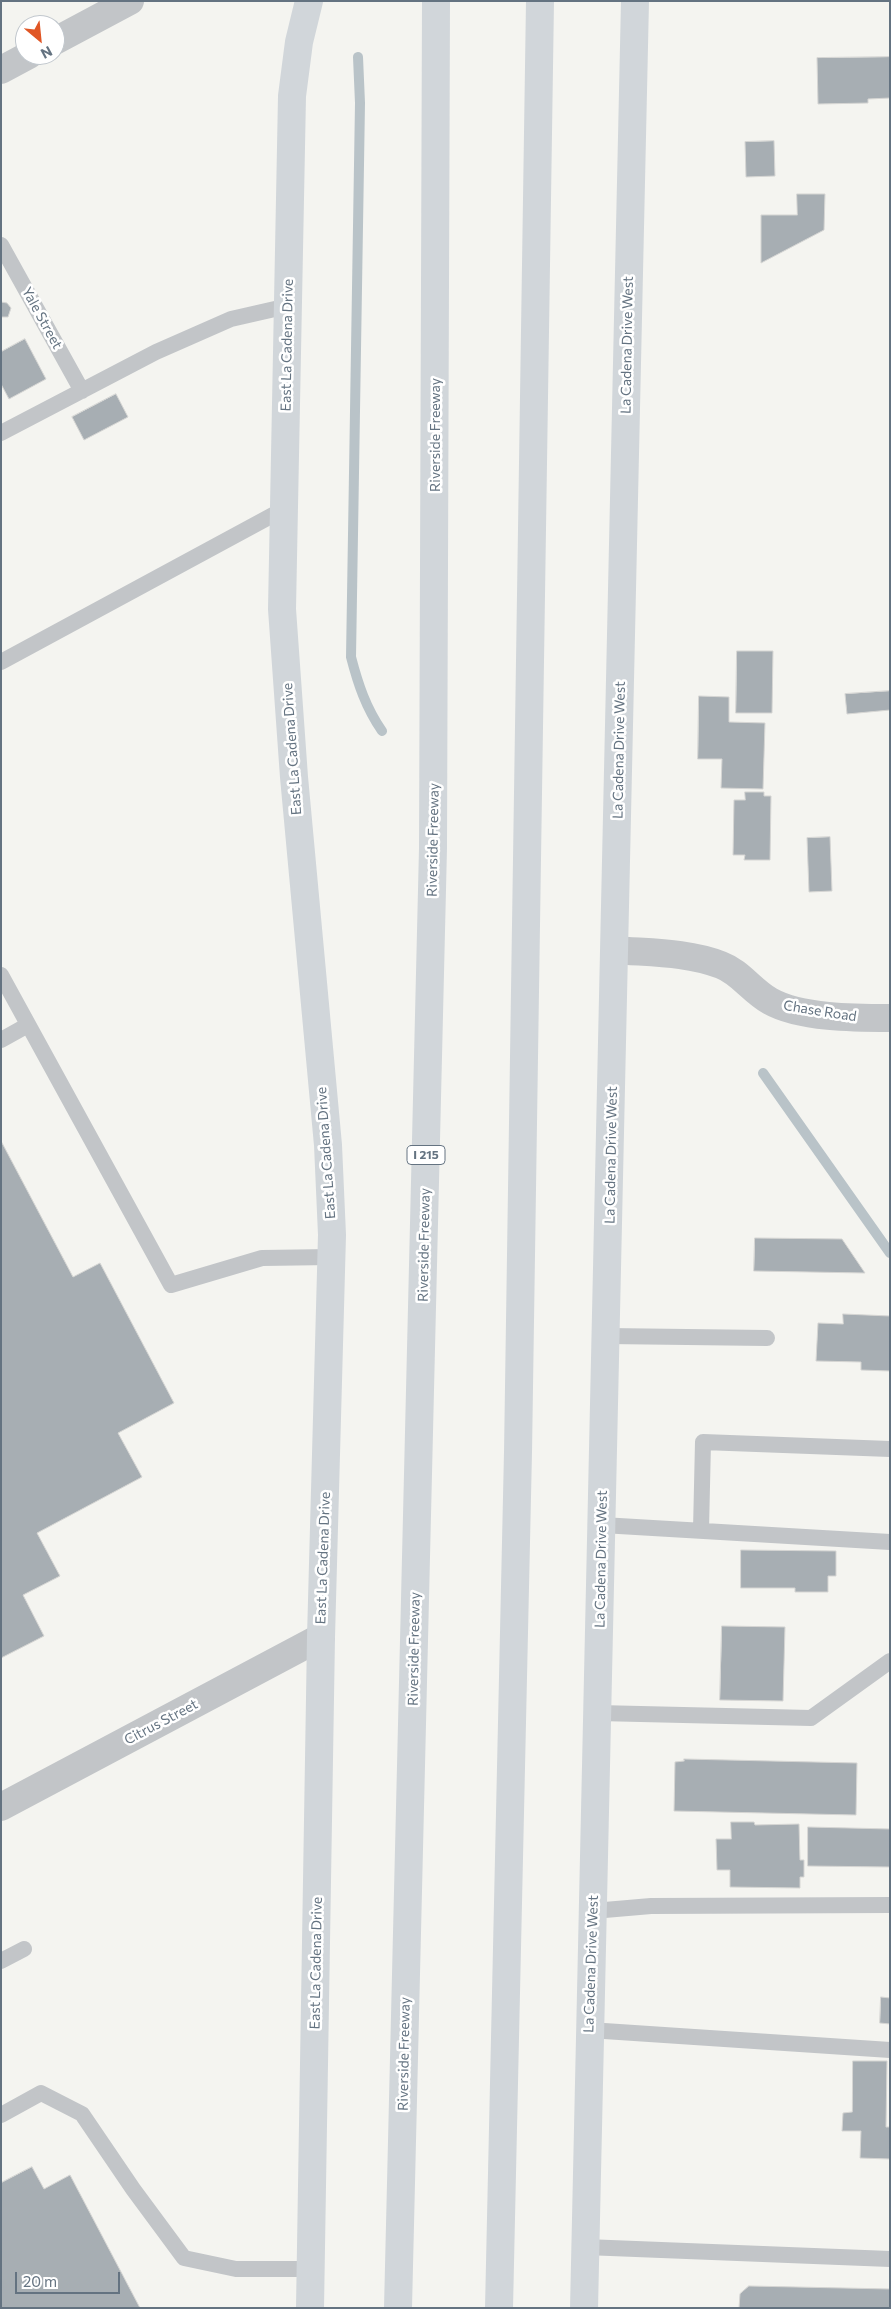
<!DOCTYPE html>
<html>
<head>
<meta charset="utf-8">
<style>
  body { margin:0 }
  #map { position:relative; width:891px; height:2309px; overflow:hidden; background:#f4f4f0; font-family:Commissioner,sans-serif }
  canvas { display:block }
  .frame { position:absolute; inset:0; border:2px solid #647381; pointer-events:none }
  .north { position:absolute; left:15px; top:15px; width:50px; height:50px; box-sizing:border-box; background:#fff; border:1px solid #c1c7cd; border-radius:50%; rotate:152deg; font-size:14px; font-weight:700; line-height:20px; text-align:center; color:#647381 }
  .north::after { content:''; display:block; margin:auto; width:18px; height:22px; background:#e05625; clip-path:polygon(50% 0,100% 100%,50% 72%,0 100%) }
  .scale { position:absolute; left:15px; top:2272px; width:105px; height:22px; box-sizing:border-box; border:2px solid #647381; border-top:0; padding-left:6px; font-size:15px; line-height:18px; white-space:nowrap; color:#647381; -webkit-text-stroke:4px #fff; paint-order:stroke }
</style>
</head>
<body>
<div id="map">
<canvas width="891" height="2309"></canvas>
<div class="frame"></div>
<div class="north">N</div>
<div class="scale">20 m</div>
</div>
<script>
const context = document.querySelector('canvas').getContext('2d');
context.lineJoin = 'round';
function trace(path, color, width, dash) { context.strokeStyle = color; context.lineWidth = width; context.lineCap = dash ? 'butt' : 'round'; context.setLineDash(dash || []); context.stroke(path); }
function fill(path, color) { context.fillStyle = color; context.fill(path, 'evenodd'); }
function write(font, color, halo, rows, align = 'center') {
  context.font = font + ' Commissioner,sans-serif'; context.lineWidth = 5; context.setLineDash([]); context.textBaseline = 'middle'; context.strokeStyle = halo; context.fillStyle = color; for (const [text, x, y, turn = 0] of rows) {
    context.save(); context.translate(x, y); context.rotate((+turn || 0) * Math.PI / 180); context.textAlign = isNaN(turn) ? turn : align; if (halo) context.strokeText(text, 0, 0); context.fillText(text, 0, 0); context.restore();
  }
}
trace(new Path2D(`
  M358 57 360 103 351 657C358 684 366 708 382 731
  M763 1073 890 1253`), '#b9c3c8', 10);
const building = new Path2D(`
  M890 57V98L868 99V103L818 104 817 58Z
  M774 141 775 176 746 177 745 142Z
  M797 194H825L824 230 761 263V215H797Z
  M1 302 7 303 11 308 8 317H1Z
  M25 339 46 379 9 399 1 384V352Z
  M116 394 128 417 84 440 72 417Z
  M737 651H773L772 713H736Z
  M890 691V710L847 714 845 694Z
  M699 696 729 697V722L765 723 763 789 721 788 722 759H698Z
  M745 792H764V796H771L770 860H744L745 855H733L734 800H745Z
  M830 837 832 891 809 892 807 838Z
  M1 1141 73 1277 100 1263 174 1403 118 1433 142 1477 37 1533 60 1576 23 1595 44 1636 1 1658Z
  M755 1238 842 1239 865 1273 754 1271Z
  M843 1314 890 1316V1371L861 1370V1362L816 1361 818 1323 843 1324Z
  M741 1550 836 1551V1576H828V1592H795V1588H741Z
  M722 1626 785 1627 783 1701 720 1700Z
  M684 1759 857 1763 856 1815 674 1811 675 1762 684 1761Z
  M731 1822H754L755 1825 799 1824 800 1860H804V1877H800V1888L730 1887V1870H717L716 1839H731Z
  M808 1827 890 1829V1867L808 1866Z
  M881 1997 890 1998V2024L880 2023Z
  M853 2061H887L886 2127H890V2159L860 2158 861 2131H842L843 2113 852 2112Z
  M32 2167 44 2189 70 2175 140 2308H1V2183Z
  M749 2286 890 2289V2308H739L740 2294Z`);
fill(building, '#a7aeb3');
trace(building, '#d5d5d3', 1);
trace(new Path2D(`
  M1 245 82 391
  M1 433 156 352 231 319 288 306
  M1 662 284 509
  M1 975 171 1285 262 1258 331 1257
  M1 1040 28 1025
  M607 1336 767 1338
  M602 1525 890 1542
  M701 1530 703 1442 890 1449
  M598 1713 811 1718 890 1661
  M593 1911 651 1906 890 1905
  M1 1961 24 1949
  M589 2030 890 2050
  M1 2115 41 2093 82 2114 133 2189 184 2258 236 2269H311
  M585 2247 890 2259`), '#c2c5c8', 16);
trace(new Path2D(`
  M55 41 130 1
  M1 70 29 55
  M615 950C651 953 687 952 721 965 740 972 752 991 770 1001 800 1018 855 1018 890 1018
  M1 1807 321 1637`), '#c2c5c8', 28);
trace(new Path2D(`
  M309 1 299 42 292 96 282 609 294 777 328 1145 332 1235 321 1637 310 2308
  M584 2308 635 1`), '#d1d6da', 28);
trace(new Path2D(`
  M398 2308 433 848 436 1
  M499 2308 518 1452 540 1`), '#d1d6da', 28);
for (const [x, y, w] of [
  [426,1155,38]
]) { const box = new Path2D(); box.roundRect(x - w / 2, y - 9.5, w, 19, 4); context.fillStyle = '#fff'; context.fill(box); trace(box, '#647381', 1); }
write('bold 12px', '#647381', null, [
  ["I 215",426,1155]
]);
write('14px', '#647381', '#fff', [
  ["Yale Street",42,318,61],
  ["East La Cadena Drive",287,345,-89],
  ["La Cadena Drive West",627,345,-89],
  ["Riverside Freeway",435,435,-90],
  ["East La Cadena Drive",292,749,-94],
  ["La Cadena Drive West",619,750,-89],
  ["Riverside Freeway",433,840,-89],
  ["Chase Road",820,1011,9],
  ["East La Cadena Drive",326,1153,-94],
  ["La Cadena Drive West",611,1155,-89],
  ["Riverside Freeway",424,1245,-89],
  ["East La Cadena Drive",323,1558,-88],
  ["La Cadena Drive West",601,1559,-89],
  ["Riverside Freeway",414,1649,-89],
  ["Citrus Street",161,1722,-28],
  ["East La Cadena Drive",316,1963,-89],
  ["La Cadena Drive West",591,1964,-88],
  ["Riverside Freeway",404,2054,-89]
]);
</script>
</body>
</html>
